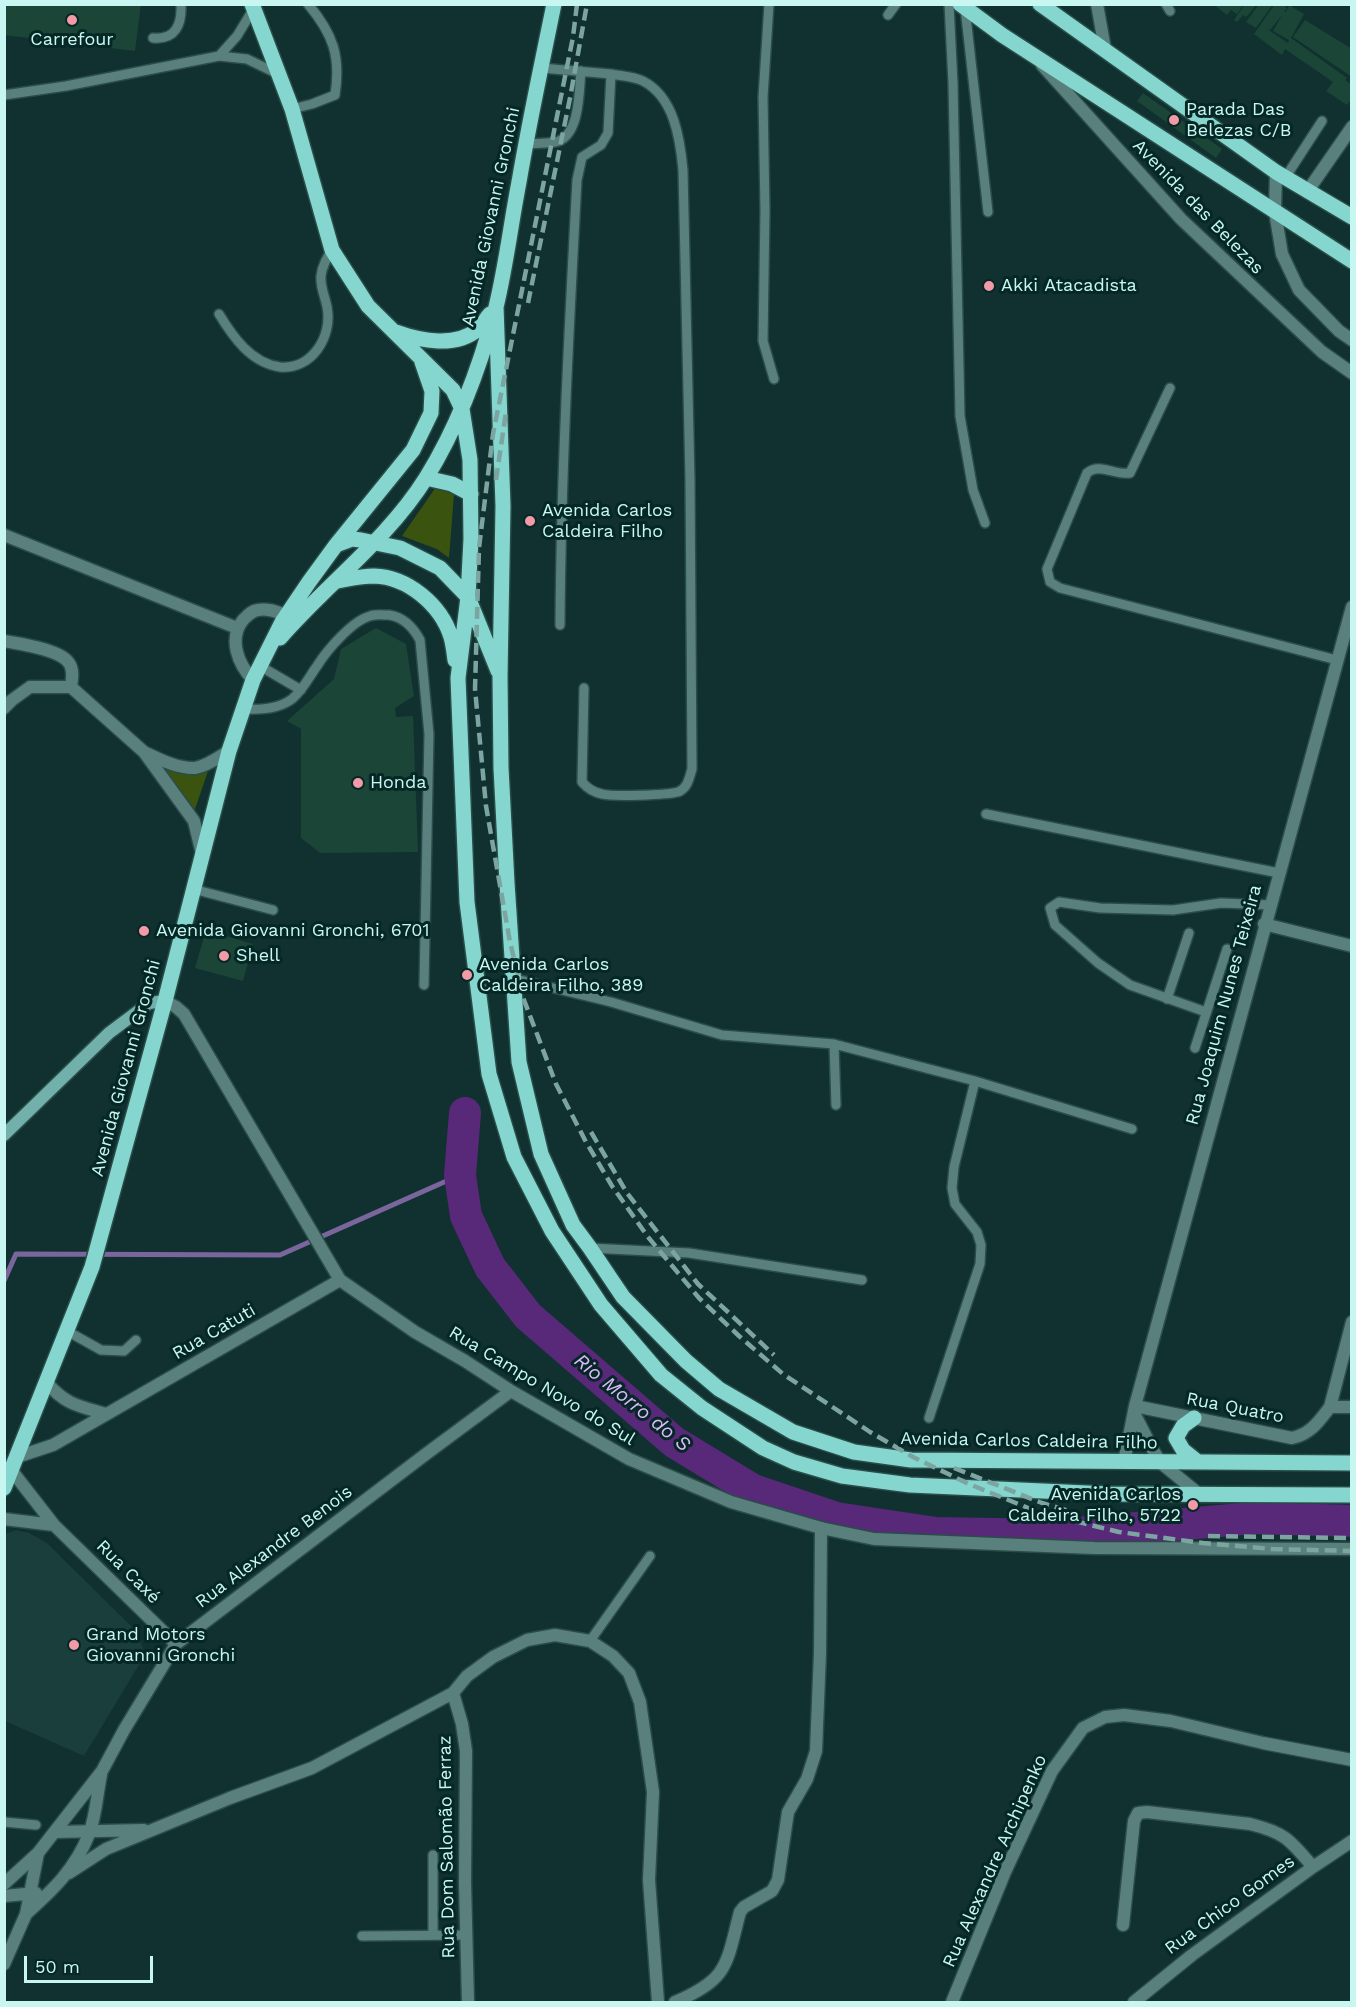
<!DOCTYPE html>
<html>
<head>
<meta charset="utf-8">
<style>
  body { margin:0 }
  #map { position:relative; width:1356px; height:2007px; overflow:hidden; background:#10312f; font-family:"Work Sans",sans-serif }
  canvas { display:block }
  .frame { position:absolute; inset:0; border:6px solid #c8f7f2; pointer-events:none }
  .scale { position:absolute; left:24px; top:1956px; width:129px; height:27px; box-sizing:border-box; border:3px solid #c8f7f2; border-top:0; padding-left:8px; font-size:18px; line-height:21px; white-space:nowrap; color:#c8f7f2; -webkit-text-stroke:4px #052725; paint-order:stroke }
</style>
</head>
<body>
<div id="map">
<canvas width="1356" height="2007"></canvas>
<div class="frame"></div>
<div class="scale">50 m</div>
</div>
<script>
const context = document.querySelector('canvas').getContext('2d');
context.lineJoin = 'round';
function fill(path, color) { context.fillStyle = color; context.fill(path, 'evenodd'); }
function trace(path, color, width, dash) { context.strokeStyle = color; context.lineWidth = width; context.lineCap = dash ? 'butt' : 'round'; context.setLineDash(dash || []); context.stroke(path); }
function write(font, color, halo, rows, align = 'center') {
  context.font = font + ' "Work Sans",sans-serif'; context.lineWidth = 6; context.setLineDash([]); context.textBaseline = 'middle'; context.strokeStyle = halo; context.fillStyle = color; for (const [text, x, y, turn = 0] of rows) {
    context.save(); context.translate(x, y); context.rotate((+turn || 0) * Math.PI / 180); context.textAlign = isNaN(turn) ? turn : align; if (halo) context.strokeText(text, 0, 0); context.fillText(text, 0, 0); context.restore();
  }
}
fill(new Path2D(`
  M16 1530 29 1533 47 1543 135 1630 144 1650 142 1660 84 1756 5 1721V1534Z`), '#193e3c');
fill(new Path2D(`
  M436 487 454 494 449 558 437 549 402 536Z
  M155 761C175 773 185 775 208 771L194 812Z`), '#3a5410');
trace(new Path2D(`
  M4 1281 16 1254 280 1255 460 1175`), '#7a669d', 5);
trace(new Path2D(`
  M465 1113 460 1175 466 1216 490 1267 528 1316 674 1442 753 1490 836 1518 936 1533 1054 1535 1255 1518 1352 1521`), '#582879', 32);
fill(new Path2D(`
  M4 4H141L135 51 4 35Z
  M1213 4H1244L1237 14 1231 10 1227 15Z
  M1245 4H1257L1250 13 1246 17 1243 15 1237 22 1234 20Z
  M1259 4H1273L1256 28 1246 22Z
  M1275 4H1283L1287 8 1284 12H1286L1289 5 1304 14 1291 38 1347 78 1345 80 1352 85V99L1347 105 1326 91 1333 82 1285 49 1282 55 1254 34ZM1282 15 1273 31 1289 40 1288 43 1267 29 1270 30Z
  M1305 20 1352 49V77L1293 37Z
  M1143 93 1222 149 1216 158 1137 101Z
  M376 628 406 644 414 696 395 708 396 717 413 716 418 852 320 853 301 838V729L287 721 334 679 341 649Z
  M206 930 253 944 243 981 195 968Z`), '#1b4537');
const service = new Path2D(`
  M769 4 763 97 765 210 763 341 774 379
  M949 4 953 83 960 416 973 490 985 523
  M1166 4 1170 11
  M965 8 988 212
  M888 15 896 4
  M153 38C176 40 182 24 181 4
  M219 56 237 36 254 8
  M541 68 611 74 608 133 601 145 582 157 577 180C569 328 561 477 560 625
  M4 95 66 86 219 56 247 59 278 74
  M292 109 312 104 335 95C341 56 333 34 308 4
  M525 144C535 143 550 144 559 141 580 132 579 91 581 71
  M1285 178 1322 121
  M219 314C233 337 251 363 280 367 312 370 333 336 327 307 325 296 320 287 321 276 322 266 327 258 332 250
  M1170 388 1130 473C1115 476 1100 462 1087 473L1047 569 1050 582 1060 588 1337 660
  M260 666 301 690
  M584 688 582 782C588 789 593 792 602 794 613 797 666 795 678 792 688 788 689 778 692 769L690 480 683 170C680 138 674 97 643 81 633 76 621 76 611 74
  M243 709C259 710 279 709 292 699 303 690 309 677 317 666 327 650 352 621 370 616 376 614 383 615 389 615 403 617 413 627 420 640L429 734 424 985
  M986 814 1279 873
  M193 889 273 910
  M512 978 611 1002 722 1035 834 1044 975 1081 1132 1129
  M1167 999 1189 933
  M1206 1012 1130 985 1098 963 1055 925 1050 908 1059 902 1100 908 1173 910 1221 903 1270 905
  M834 1044 836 1105
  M1195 1048 1227 949
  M590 1248 689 1253 862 1280
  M67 1331 101 1350 124 1351 136 1340
  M929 1418 980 1264 981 1245 977 1232 955 1204 952 1188 954 1167 975 1081
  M590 1641 650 1556
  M4 1822 36 1825
  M433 1935V1855
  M362 1936 467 1935`);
const minor = new Path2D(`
  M1097 4 1105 49
  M1307 192 1352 127
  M4 535 237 628
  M4 641C20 644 60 649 69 663 74 670 72 680 71 687
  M253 680C238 664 228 639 243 620 248 615 251 611 258 610 268 608 277 612 286 615
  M4 708 12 700 30 687H71L144 752 194 821 202 854
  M144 752C159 759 178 769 195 768 207 766 219 757 229 751
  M1264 924 1352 946
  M1135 1406 1292 1438C1311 1434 1319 1421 1330 1407H1352
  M1330 1407 1352 1322
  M1134 1413 1154 1452 1161 1463 1199 1494
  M1124 1462 1135 1406 1352 607
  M453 1693 462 1724 466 1751 465 1883 468 2002
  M56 1832 144 1830
  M69 1873 106 1849 230 1798 312 1768 453 1693 467 1676 493 1657 527 1640 555 1635 590 1641 613 1656 629 1673 640 1702 653 1792 649 1880 658 2002
  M1123 1925 1134 1821 1138 1813 1147 1812 1250 1824C1286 1833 1290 1840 1313 1867
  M675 2002C729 1979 726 1965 740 1912L744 1907 772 1891 778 1880 788 1812 807 1779 816 1751 820 1653 821 1528
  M952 2002 1005 1872 1052 1771 1083 1728 1105 1717 1124 1715 1171 1721 1263 1743 1352 1760
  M1134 2002 1192 1955 1313 1867 1352 1841`);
const tertiary = new Path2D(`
  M1042 65 1181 219 1322 352 1352 373
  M1276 172 1275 212 1282 254 1299 290 1339 331 1352 340
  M165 1001 176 1007 184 1014 340 1280 415 1332 465 1361 511 1391 629 1459 731 1502 821 1528 874 1539 1094 1548 1352 1549
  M47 1383C66 1405 79 1406 106 1414
  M17 1457 53 1445 340 1280
  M12 1471 54 1525 176 1644
  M4 1519 54 1525
  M4 1884 38 1853
  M4 1896 36 1893
  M26 1914C53 1890 76 1868 89 1834 96 1816 97 1794 101 1775
  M4 1964 26 1914 38 1853 102 1771 124 1730 176 1644 426 1454 511 1391`);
const secondary = new Path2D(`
  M4 1135 109 1033 149 1003 165 1001`);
const primary = new Path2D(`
  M252 4 292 109 332 250 368 306 453 390 462 409 470 460 471 539 468 597 458 678 467 902 489 1074 514 1157 552 1231 601 1305 661 1375 702 1408 763 1448 794 1462 842 1476 910 1485 1109 1494 1352 1495
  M960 4 1002 35 1352 261
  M1040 4 1276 172 1352 217
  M496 306 503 506 500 676 501 768 507 883 519 1062 541 1154 573 1225 590 1248 623 1297 686 1361 719 1389 793 1432 854 1452 911 1460 1352 1463
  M396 332C421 341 456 348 478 329 483 325 486 318 490 314
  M426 478 452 484 471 494
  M336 545 352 539 361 540 400 548 440 568 468 597 498 671
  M337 581C349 579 361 576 374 576 408 577 441 605 451 637 453 644 454 652 455 660
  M280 638C327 584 387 540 426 478 459 425 480 367 496 307 506 266 511 223 519 182 529 123 542 63 554 4
  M1194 1418 1183 1426 1176 1438 1183 1450 1198 1462
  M4 1488 92 1267 165 1001 229 751 253 680 282 622 309 582 336 545 413 450 431 413 432 391 422 362`);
trace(service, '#2a4d4a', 12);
trace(minor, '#2a4d4a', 15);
trace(tertiary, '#2a4d4a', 15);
trace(secondary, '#2a4d4a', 15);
trace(primary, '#2a4d4a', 18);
trace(service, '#5a807d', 9);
trace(minor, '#5a807d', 12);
trace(tertiary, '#5a807d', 12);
trace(secondary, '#72b1ab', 12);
trace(primary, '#84d6cf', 15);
trace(new Path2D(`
  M577 4 573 37 493 434 479 548 475 689 486 806 510 942 524 1000 556 1084 586 1142 612 1186 648 1237 699 1298 739 1336 783 1374 870 1432 913 1457 969 1484 1038 1512 1119 1532 1203 1543 1272 1549 1352 1551
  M528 303 570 98 587 4
  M496 480 506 412
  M591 1132 627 1193 698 1284 774 1355
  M954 1468 1042 1503 1069 1511
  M1208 1536 1352 1538`), '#7ca5a1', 4.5, [12, 6]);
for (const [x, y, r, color] of [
  [72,20,6,"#f39aa9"],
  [1174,120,6,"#f39aa9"],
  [989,286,6,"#f39aa9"],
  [530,521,6,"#f39aa9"],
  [358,783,6,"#f39aa9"],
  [144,931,6,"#f39aa9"],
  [224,956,6,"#f39aa9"],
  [467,975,6,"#f39aa9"],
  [1193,1505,6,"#f39aa9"],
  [74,1645,6,"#f39aa9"]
]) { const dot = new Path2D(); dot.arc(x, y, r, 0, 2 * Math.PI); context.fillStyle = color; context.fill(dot); trace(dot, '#052725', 2); }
write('18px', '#c8f7f2', '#052725', [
  ["Carrefour",72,40,"center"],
  ["Parada Das",1186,110],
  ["Belezas C/B",1186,131],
  ["Akki Atacadista",1001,286],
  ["Avenida Carlos",542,511],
  ["Caldeira Filho",542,532],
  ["Honda",370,783],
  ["Avenida Giovanni Gronchi, 6701",156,931],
  ["Shell",236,956],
  ["Avenida Carlos",479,965],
  ["Caldeira Filho, 389",479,986],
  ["Avenida Carlos",1181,1495,"right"],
  ["Caldeira Filho, 5722",1181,1516,"right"],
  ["Grand Motors",86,1635],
  ["Giovanni Gronchi",86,1656]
], 'left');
write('18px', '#c8f7f2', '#052725', [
  ["Avenida das Belezas",1198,207,46],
  ["Avenida Giovanni Gronchi",491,217,-78],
  ["Rua Joaquim Nunes Teixeira",1224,1005,-75],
  ["Avenida Giovanni Gronchi",126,1068,-75],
  ["Rua Catuti",214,1332,-30],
  ["Rua Campo Novo do Sul",542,1386,31],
  ["Rua Quatro",1235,1408,11],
  ["Avenida Carlos Caldeira Filho",1029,1441,1],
  ["Rua Alexandre Benois",274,1547,-37],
  ["Rua Caxé",128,1572,45],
  ["Rua Dom Salomão Ferraz",447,1847,-91],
  ["Rua Alexandre Archipenko",995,1861,-66],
  ["Rua Chico Gomes",1230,1905,-36]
]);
write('italic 20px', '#ddb9fc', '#052725', [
  ["Rio Morro do S",632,1403,39]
]);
</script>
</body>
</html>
